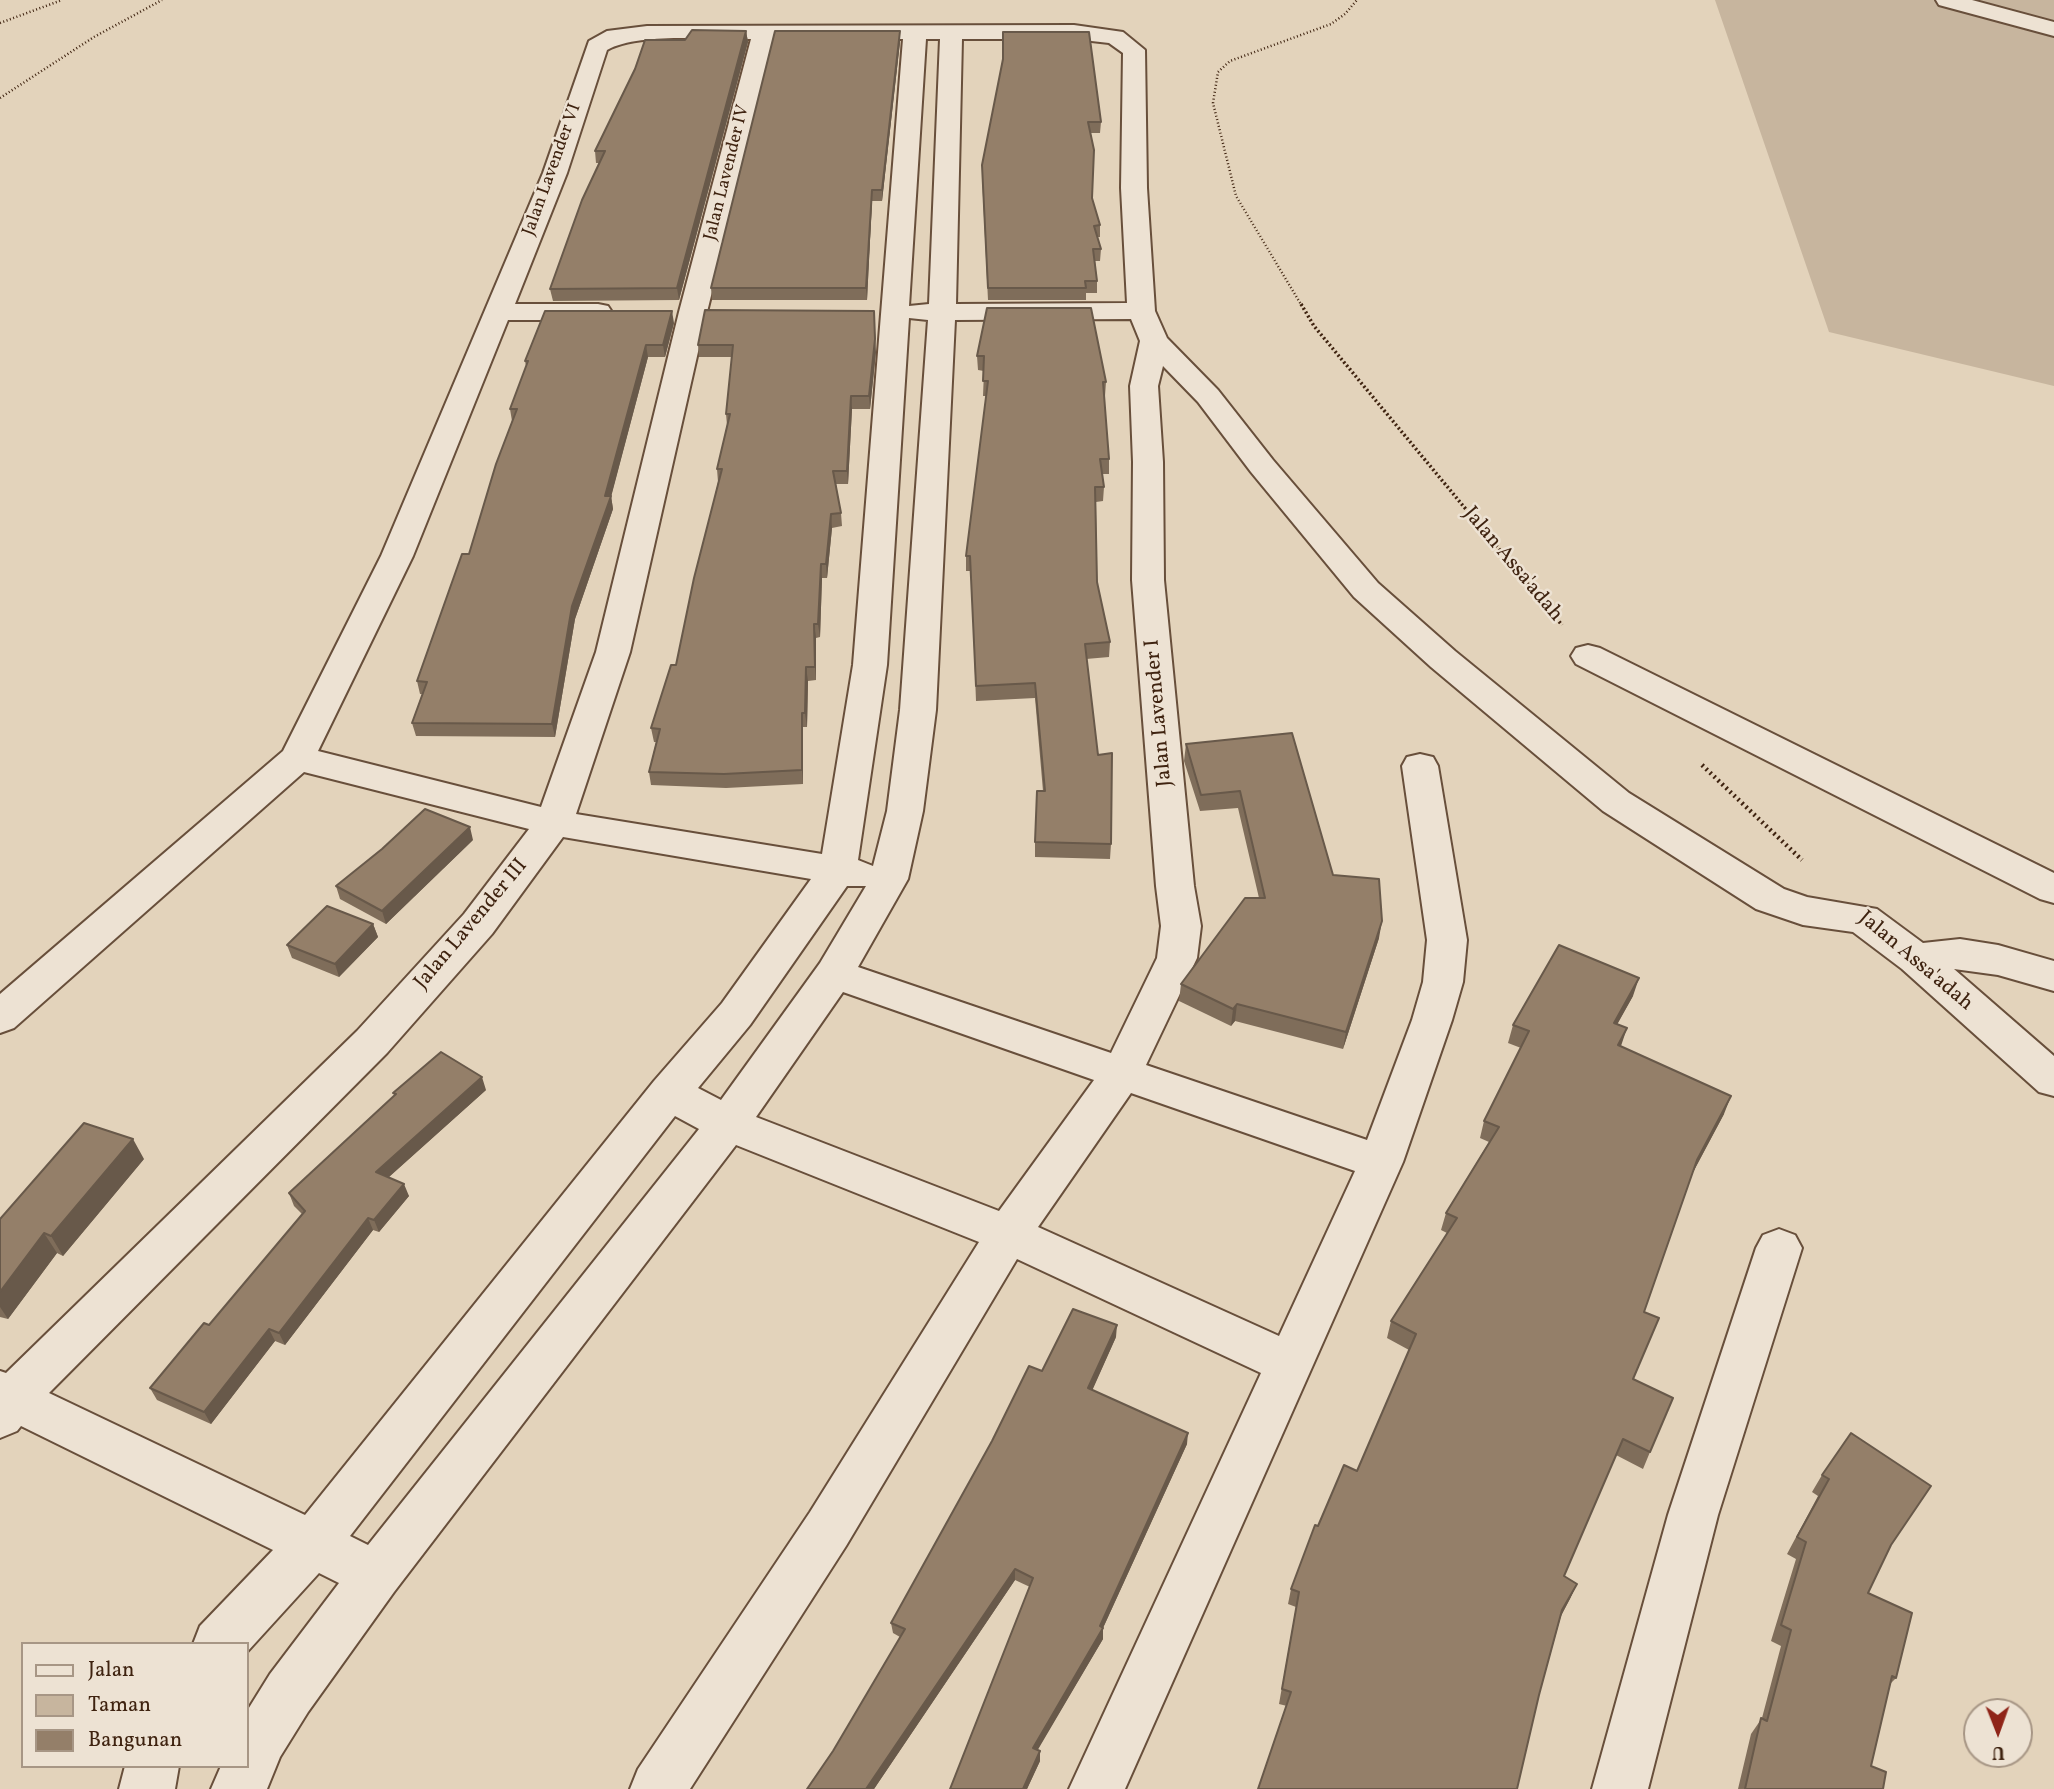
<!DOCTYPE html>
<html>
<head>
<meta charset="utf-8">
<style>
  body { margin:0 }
  #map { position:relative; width:2054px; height:1789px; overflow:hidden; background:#e3d3bb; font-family:Vollkorn,serif }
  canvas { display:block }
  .legend { position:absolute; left:21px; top:1642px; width:228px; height:126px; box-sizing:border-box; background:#ede2d3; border:2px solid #a79685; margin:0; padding:9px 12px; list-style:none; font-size:21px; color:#3f2310 }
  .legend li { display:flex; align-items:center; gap:14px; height:35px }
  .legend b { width:35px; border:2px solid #a79685 }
  .north { position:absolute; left:1963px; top:1698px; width:70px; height:70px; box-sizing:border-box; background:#ede2d3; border:2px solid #a79685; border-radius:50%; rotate:179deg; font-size:19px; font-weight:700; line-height:28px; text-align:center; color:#3f2310 }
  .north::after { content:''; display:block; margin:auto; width:24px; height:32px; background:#8f2418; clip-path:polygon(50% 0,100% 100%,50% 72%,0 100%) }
</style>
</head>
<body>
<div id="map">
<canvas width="2054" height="1789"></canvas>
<ul class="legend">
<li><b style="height:9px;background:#ede2d3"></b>Jalan</li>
<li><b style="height:19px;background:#c7b59e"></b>Taman</li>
<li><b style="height:19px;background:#947f69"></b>Bangunan</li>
</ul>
<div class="north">U</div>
</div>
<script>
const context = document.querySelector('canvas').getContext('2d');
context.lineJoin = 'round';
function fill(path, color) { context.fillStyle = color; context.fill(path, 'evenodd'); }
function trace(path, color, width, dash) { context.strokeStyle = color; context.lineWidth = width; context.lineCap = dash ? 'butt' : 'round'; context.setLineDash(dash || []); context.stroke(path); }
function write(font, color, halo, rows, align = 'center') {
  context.font = font + ' Vollkorn,serif'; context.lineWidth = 5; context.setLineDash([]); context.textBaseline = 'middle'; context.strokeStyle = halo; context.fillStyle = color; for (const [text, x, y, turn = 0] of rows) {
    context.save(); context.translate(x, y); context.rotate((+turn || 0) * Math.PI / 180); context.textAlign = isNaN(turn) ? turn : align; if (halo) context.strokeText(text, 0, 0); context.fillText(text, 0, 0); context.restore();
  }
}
fill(new Path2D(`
  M1715 0H2054V386L1829 332Z`), '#c7b59e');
const minor = new Path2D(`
  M1936 0H1972L2054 22V36L1939 5Z
  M1074 25 1123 32 1145 50 1147 188 1155 311 1167 338 1218 390 1273 460 1378 583 1455 651 1629 793 1784 889 1807 897 1877 909 1923 943 1960 939 1998 945 2054 961V991L1998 975 1954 969 2054 1056V1096L2039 1092 1902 969 1853 932 1803 925 1756 909 1603 811 1431 667 1354 597 1251 472 1198 402 1163 366 1158 386 1163 462 1164 580 1194 886 1201 926 1197 958 1146 1065 1367 1140 1412 1020 1423 982 1427 940 1402 766 1407 757 1420 754 1433 757 1438 766 1467 940 1463 982 1452 1020 1403 1162 1125 1789H1069L1261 1373 1017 1259 846 1546 690 1789H630L638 1769 810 1512 979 1242 736 1145 394 1592 308 1712 280 1757 267 1789H211L221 1766H247V1711L270 1674 339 1583 319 1573 247 1652V1644H193L200 1626 273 1550 21 1426 17 1431 0 1438V1371L6 1373 357 1031 464 914 529 829 304 772 14 1028 0 1033V994L283 751 381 556 543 173 589 41 607 31 647 26ZM751 39 679 312 596 652 541 807 318 751 413 556 508 320H598L608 318 612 312 608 306 598 304H515L567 173 607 50C639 32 713 40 751 39ZM774 39H903L853 665 822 854 576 814 630 652 707 312ZM926 39H940L929 304 909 306ZM962 39H1074L1109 43 1123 53 1121 188 1127 303 956 304ZM909 318 928 320 900 710 887 811 873 866 858 860 887 665ZM1131 319 1140 341 1130 386 1133 462 1132 580 1156 886 1161 926 1157 958 1111 1053 858 967 908 879 923 811 936 710 955 320ZM563 837 811 879 722 1003 654 1081 305 1515 49 1393 387 1053 492 934ZM847 886H866L820 963 721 1100 698 1088 750 1025ZM843 992 1094 1080 999 1211 756 1117ZM1131 1093 1355 1171 1279 1336 1038 1227ZM675 1116 699 1129 368 1545 350 1536Z
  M1588 645 1600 648 2054 873V903L2040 899 1576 664 1571 656 1576 648Z
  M1779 1229 1795 1235 1802 1248 1718 1515 1648 1789H1592L1668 1515 1756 1248 1763 1235Z
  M125 1766H179L175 1789H119Z`);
trace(minor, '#684f3b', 4);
trace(new Path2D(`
  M0 23 62 0
  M0 98 94 37 162 0
  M1302 306 1236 196 1213 103 1218 72 1230 61 1331 24 1345 14 1357 0`), '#3f2310', 2.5, [1, 2.5]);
trace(new Path2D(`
  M1301 304 1314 326 1562 625`), '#3f2310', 3.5, [2, 2.5]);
trace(new Path2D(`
  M1702 765 1802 860`), '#3f2310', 4.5, [2, 3.5]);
fill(minor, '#ede2d3');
fill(new Path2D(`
  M746 31 748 42 679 300 553 301 550 289 600 163H596L595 151 685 40Z
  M900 42 882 201H872L867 300H712L711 288Z
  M1003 60 1101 122 1100 133H1090L1092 198 1100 225V237H1097L1101 249 1100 261H1095L1097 281V293H1086V300H988L982 177Z
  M987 308 1106 382 1105 396H1104L1109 459V474H1102L1104 487 1103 501 1096 502 1097 582 1110 642 1109 657 1086 659 1098 755 1111 844 1110 859 1035 857V842L1043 791 1035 698 976 701 971 571H966V556L986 396H983L984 371 978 370 977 356Z
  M705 310 876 352 870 409H852L848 484H836L841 513 842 526 832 528 827 578H822L820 637 816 638V680L808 681 807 727H803V784L726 788 651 785 649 772 656 742H654L651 728 676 665 718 482 717 469 727 425 726 414 732 357H699L698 345Z
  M674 323 665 357H648L611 496 613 509 575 619 555 737 416 736 412 723 422 694H420L417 681 469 554 512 421 510 409 526 366 525 361Z
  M1292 733 1333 875 1379 938 1343 1049 1235 1021 1231 1026 1179 1001 1181 984 1259 898 1238 808 1200 811 1184 761 1186 744Z
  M473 840 386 924 340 899 336 886Z
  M373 924 378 937 339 977 292 958 287 945Z
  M1633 996 1617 1024 1621 1046 1724 1114 1693 1172 1644 1312 1633 1379 1650 1452 1643 1469 1616 1455 1564 1576 1577 1584 1561 1616 1539 1695 1287 1706 1279 1704 1296 1607 1288 1604 1291 1589 1318 1526 1357 1471 1409 1350 1387 1338 1391 1321 1447 1233 1441 1230 1446 1213 1489 1142 1480 1138 1484 1121 1521 1048 1508 1043 1513 1025Z
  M486 1090 389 1177 409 1196 379 1232 373 1230 285 1345 275 1341 211 1424 157 1400 150 1388 209 1325 302 1214 294 1206 289 1193 395 1096 393 1093Z
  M144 1159 63 1256 57 1253 8 1319 0 1317V1219Z
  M1116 1337 1092 1390 1187 1444 1103 1628V1639L1037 1750 1040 1751V1761L1027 1789H950L1030 1587 1015 1580 874 1789H807L833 1751 900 1637 893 1633 891 1623 1042 1371Z
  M1851 1433 1891 1545 1868 1593 1896 1678 1889 1685 1871 1766 1883 1789H1738L1751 1734 1762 1718 1781 1646 1771 1641 1796 1559 1787 1554 1818 1496 1812 1492 1822 1475Z`), '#7f6d5a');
fill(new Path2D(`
  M746 31 748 42 679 300 677 288Z
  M900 31V42L882 201V190Z
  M872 190V201L867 300 866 288Z
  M672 311 674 323 665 357 663 345Z
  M874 311 876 352 870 409 869 396Z
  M646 345 648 357 610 501 611 496 613 509 575 619 555 737 552 724 572 606Z
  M851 396 852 409 848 484 847 471Z
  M831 514 832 528 827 578 826 564Z
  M821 564 822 578 820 637 818 624Z
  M814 624 816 638V680L815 667Z
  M806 667 808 681 807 727 805 713Z
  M802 713 803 727V784L802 770Z
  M470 827 473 840 386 924 382 911Z
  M1382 921 1379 938 1343 1049 1346 1032Z
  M373 924 378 937 339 977 335 964Z
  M1639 978 1633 996 1608 1041 1614 1023Z
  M1237 1004 1235 1021 1231 1026 1233 1009Z
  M1627 1028 1621 1046 1618 1045Z
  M482 1077 486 1090 381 1184 376 1172Z
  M1731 1096 1724 1114 1690 1178 1697 1160Z
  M133 1139 144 1159 63 1256 51 1236Z
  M404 1184 409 1196 379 1232 374 1220Z
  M368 1218 373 1230 285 1345 279 1333Z
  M44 1233 57 1253 8 1319 0 1307V1292Z
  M1117 1325 1116 1337 1088 1400V1388Z
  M269 1329 275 1341 211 1424 204 1412Z
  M1188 1433 1187 1444 1103 1628V1639L1033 1758V1748L1100 1626Z
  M1015 1569V1580L874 1789H866Z
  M1577 1584 1570 1599 1556 1625 1562 1610Z
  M1040 1751V1761L1027 1789H1023Z`), '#68594a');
const building = new Path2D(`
  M692 30 746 31 677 288 550 289 582 200 605 151H595L635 69 645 40H685Z
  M775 31H900L882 190H872L866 288H711Z
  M1003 32H1089L1101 122H1088L1094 150 1092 198 1100 225 1094 226 1101 249H1093L1097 281H1085L1086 288H988L982 165 1003 59Z
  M987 308H1091L1106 382H1103L1109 459H1100L1104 487H1095L1097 582 1110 642 1085 644 1098 755 1112 753 1111 844 1035 842 1037 791H1045L1035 683 976 686 970 556H966L988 381H983L984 356H977Z
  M705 310 874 311 875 339 869 396H851L847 471H833L841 513 831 514 826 564H821L818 624H814L815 667H806L805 713H802V770L724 774 649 772 660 729 651 728 671 665H676L694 578 722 469H717L730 414H726L733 345H698Z
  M545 311H672L663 345H646L605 496H611L572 606 552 724 412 723 427 682 417 681 462 554H469L496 464 517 409H510L528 361H525Z
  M1292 733 1333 875 1379 879 1382 921 1346 1032 1237 1004 1233 1009 1181 984 1245 898H1265L1240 791 1201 795 1186 744Z
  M425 809 470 827 382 911 336 886 382 849Z
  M327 906 373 924 335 964 287 945Z
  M1559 945 1639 978 1614 1023 1627 1028 1618 1045 1731 1096 1697 1160 1644 1312 1659 1318 1633 1379 1673 1398 1650 1452 1623 1439 1564 1576 1577 1584 1562 1610 1539 1695 1517 1789H1258L1291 1692 1282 1689 1299 1592 1291 1589 1315 1525 1318 1526 1344 1465 1357 1471 1416 1334 1391 1321 1457 1218 1446 1213 1499 1127 1484 1121 1529 1031 1513 1025Z
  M441 1052 482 1077 376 1172 404 1184 374 1220 368 1218 279 1333 269 1329 204 1412 150 1388 204 1323 209 1325 305 1211 289 1193 396 1094 393 1093Z
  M84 1123 133 1139 51 1236 44 1233 0 1292V1219Z
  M1073 1309 1117 1325 1088 1388 1188 1433 1100 1626 1103 1628 1033 1748 1040 1751 1023 1789H950L1033 1578 1015 1569 866 1789H807L833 1751 905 1629 891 1623 992 1441 1029 1366 1042 1371Z
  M1851 1433 1931 1486 1891 1545 1868 1593 1912 1613 1896 1678 1892 1676 1871 1766 1886 1772 1883 1789H1745L1761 1718 1767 1721 1791 1630 1781 1625 1806 1542 1797 1537 1829 1479 1822 1475Z`);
fill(building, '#947f69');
trace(building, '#68594a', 2);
write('18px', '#3f2310', '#ede2d3', [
  ["Jalan Lavender VI",553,170,-70],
  ["Jalan Lavender IV",728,173,-76]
]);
write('21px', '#3f2310', '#ede2d3', [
  ["Jalan Assa'adah",1512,565,50],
  ["Jalan Lavender I",1160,713,-95],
  ["Jalan Lavender III",472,925,-50],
  ["Jalan Assa'adah",1915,962,40]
]);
</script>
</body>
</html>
